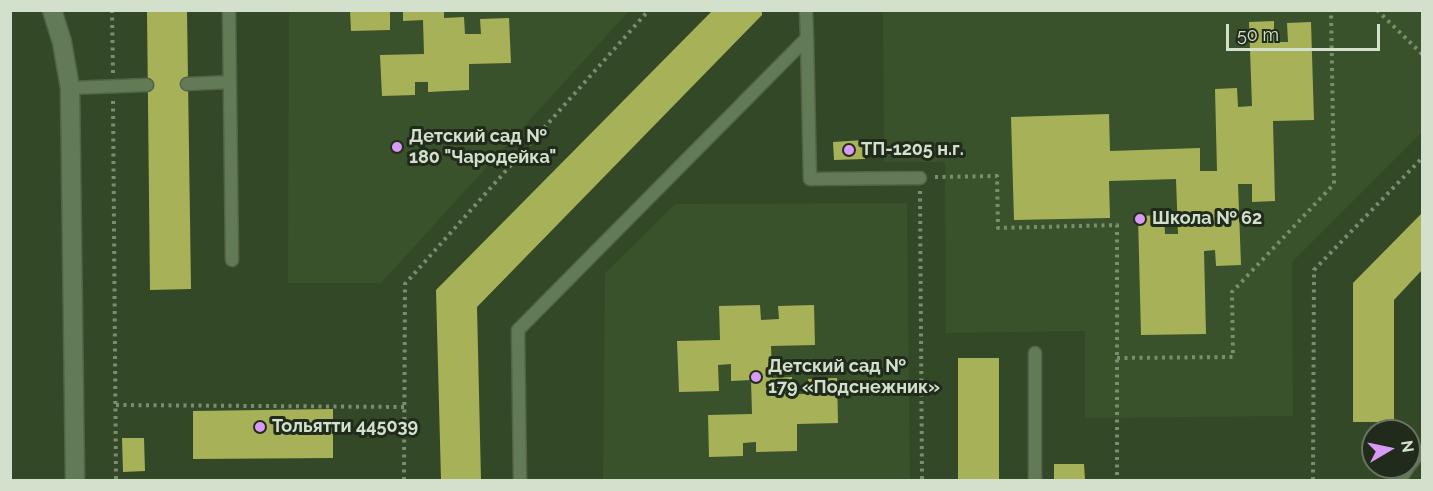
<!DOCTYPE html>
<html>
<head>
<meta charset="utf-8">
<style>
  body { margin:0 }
  #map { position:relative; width:1433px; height:491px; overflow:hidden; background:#334827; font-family:Raleway,sans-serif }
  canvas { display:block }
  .frame { position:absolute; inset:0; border:12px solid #d3e0cc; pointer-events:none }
  .north { position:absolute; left:1361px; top:419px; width:60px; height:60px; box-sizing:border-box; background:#212b1c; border:2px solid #687362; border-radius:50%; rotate:81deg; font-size:16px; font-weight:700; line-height:24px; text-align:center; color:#d3e0cc }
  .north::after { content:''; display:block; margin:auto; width:21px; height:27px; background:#d99af7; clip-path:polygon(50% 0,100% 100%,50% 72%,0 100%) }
  .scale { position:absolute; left:1226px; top:24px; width:154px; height:27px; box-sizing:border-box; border:3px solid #d3e0cc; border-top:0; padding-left:8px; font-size:18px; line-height:21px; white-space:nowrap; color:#d3e0cc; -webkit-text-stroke:4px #212b1c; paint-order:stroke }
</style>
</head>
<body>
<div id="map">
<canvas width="1433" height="491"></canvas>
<div class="frame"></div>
<div class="north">N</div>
<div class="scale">50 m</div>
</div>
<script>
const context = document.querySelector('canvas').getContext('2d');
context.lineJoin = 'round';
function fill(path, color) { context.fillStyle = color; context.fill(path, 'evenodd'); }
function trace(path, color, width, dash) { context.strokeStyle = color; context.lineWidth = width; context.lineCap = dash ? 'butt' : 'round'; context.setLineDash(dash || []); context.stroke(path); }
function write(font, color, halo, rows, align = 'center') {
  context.font = font + ' Raleway,sans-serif'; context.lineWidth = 6; context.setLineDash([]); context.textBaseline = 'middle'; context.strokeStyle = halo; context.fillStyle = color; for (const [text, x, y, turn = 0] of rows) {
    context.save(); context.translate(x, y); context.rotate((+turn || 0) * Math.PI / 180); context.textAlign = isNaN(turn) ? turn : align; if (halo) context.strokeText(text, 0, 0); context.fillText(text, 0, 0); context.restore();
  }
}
fill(new Path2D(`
  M289 11H629L381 283H288Z
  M883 11H1422V132L1292 262 1293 416 1085 418V331L946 333 945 162H884Z
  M907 203 910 480H603L605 273 675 204Z`), '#3a522b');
fill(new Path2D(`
  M147 10H187L191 289 150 290Z
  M350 10H390V30L351 31Z
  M403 10H444V18L464 17 465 34H481L480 19 509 18 511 63 469 64V90L428 92V82H415V95L382 96 380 55 424 54 423 20 403 21Z
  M713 10H762V15L477 307 481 480H441L436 290Z
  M1274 21V42H1288L1287 23 1311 22 1314 120 1273 121 1275 201 1252 202V184H1238L1241 265 1216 266 1215 250 1204 251 1206 334 1141 335 1138 216 1164 215 1165 234H1178L1176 179 1109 181 1110 218 1014 220 1011 117 1109 114 1110 151 1200 148V171H1217L1215 89 1237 88 1238 107 1252 106 1249 22Z
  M864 140 865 159 834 160 833 142Z
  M1422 213V270L1394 300V422H1353V283Z
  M760 305 761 320 779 319 778 306 814 305 815 345 771 346 772 378 792 377 793 394H809L808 379 837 378 838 423 797 424V451L756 452V442L743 443V456L709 457 708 415 752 414 751 380 731 381V364L718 365 719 391 679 392 677 341 720 340 719 306Z
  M958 358H999V480H958Z
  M333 409V458L193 459V411Z
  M122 438H144L145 471 123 472Z
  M1054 464H1084L1085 480H1054Z`), '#a7b258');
const lane = new Path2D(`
  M229 10 232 260
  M807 38 810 179 920 178
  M187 84 230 82
  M70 88 147 85
  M1035 353V480
  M1409 466 1420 452H1422
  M520 480 518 330 807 38 806 10
  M1400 480 1408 467`);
const street = new Path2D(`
  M52 10 62 42 70 88 75 480`);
trace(lane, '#526347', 15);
trace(street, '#526347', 21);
trace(new Path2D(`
  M112 10 113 73
  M1377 10 1422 54
  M113 101 116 480
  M935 177 997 176 998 228 1117 225V480
  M920 191 922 480
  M1117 358 1233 357 1232 292 1334 184 1331 10
  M116 405 404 407
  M404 480 405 284 649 10
  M1313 480 1314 270 1422 158`), '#7b8d71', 4, [3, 4.5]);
trace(lane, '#637a57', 12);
trace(street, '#637a57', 18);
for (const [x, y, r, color] of [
  [397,147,6,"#d99af7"],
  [849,150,6,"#d99af7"],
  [1140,219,6,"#d99af7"],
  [756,377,6,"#d99af7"],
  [260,427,6,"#d99af7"]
]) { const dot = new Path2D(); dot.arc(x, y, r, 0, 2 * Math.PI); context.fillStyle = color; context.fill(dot); trace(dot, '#212b1c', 2); }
write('bold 18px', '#d3e0cc', '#212b1c', [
  ["Детский сад №",409,137],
  ["180 \"Чародейка\"",409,158],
  ["ТП-1205 н.г.",861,150],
  ["Школа № 62",1152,219],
  ["Детский сад №",768,367],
  ["179 «Подснежник»",768,388],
  ["Тольятти 445039",272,427]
], 'left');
</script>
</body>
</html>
